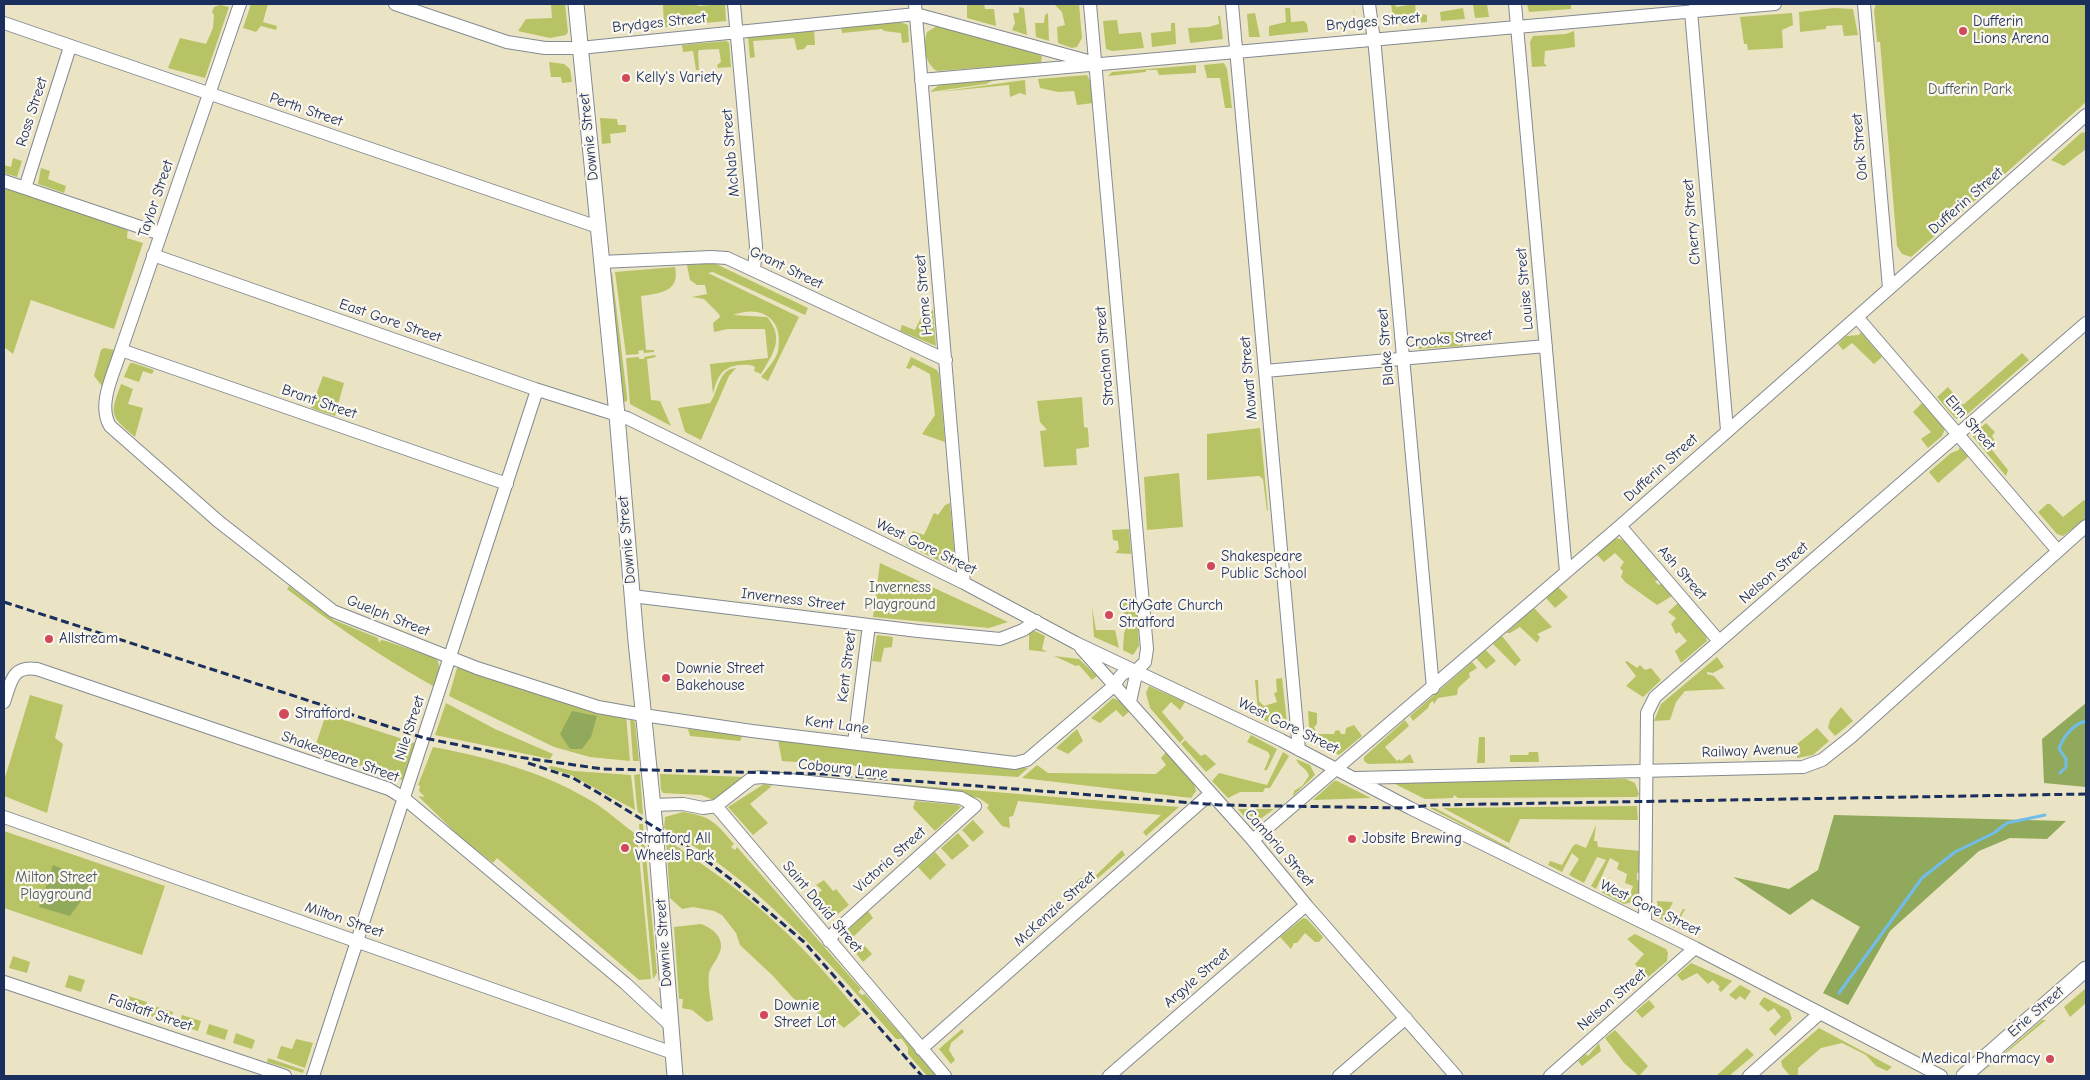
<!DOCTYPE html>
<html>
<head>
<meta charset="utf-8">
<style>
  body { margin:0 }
  #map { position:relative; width:2090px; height:1080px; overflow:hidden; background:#ebe4c4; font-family:"Comic Neue",sans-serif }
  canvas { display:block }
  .frame { position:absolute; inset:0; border:5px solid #1b2f5e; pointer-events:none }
</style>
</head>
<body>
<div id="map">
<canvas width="2090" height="1080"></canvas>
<div class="frame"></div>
</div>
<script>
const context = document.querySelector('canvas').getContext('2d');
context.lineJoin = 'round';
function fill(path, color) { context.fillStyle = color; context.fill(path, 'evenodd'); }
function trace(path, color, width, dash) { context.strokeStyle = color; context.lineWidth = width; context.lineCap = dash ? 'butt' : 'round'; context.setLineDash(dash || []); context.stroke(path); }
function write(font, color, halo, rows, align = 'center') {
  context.font = font + ' "Comic Neue",sans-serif'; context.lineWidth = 4.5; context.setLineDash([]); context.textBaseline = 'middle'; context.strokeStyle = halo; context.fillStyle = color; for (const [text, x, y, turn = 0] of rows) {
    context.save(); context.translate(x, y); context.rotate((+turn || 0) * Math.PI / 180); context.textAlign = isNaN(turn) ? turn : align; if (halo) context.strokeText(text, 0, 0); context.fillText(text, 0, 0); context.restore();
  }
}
fill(new Path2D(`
  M251 4H268L263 22 277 26 276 30 261 26 256 32 243 28Z
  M551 4H565L568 32 566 35 550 38 518 31 526 19 552 18Z
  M663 4H697L698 6 725 4 726 21 664 27Z
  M967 4H984L985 9H994L996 26 967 18Z
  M1054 4H1079L1082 38 1077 47 1072 48 1058 43 1057 27 1065 25 1062 12Z
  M1353 4 1356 27 1341 30 1340 21 1352 19 1354 16Z
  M1391 4H1395L1396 7 1415 4 1416 13 1427 15V22L1394 25Z
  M1473 4H1487L1489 17 1475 18Z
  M1527 4H1571V9L1529 12Z
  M1876 4H2086V102L1911 257 1902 254 1897 246 1880 42H1877L1874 10Z
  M220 5 229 7 205 78 168 68 180 38 206 44 213 28 214 15 212 12 214 7Z
  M1019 7 1024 8 1027 35 1012 30 1015 23 1013 13H1019Z
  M1285 8H1290L1291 22 1304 21 1307 24 1308 32 1269 36V26L1286 22Z
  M1463 8 1465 19 1441 21 1440 12Z
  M1834 8 1853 9 1858 35 1844 36 1842 25 1826 26V29L1800 32 1799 12Z
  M1048 13V14L1049 41 1036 37 1035 23H1044L1045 15Z
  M1255 13 1260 37H1249L1247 14Z
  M1792 13 1793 25 1782 30 1783 48 1748 50 1747 44H1744L1740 17Z
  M1218 16H1220L1223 39 1190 43 1188 28 1209 27 1219 24Z
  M1117 20 1119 34 1141 32 1144 48 1112 51 1106 49 1103 21Z
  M900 22 908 25 909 42 902 43 901 33 884 31 882 29 842 33 841 27Z
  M1171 23H1175L1176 44 1152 47 1151 33 1171 31Z
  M937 26 1036 53 1042 56 1041 63 937 71C924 63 923 45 927 32Z
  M814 29 815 45H807L804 49 797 50 794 38 753 41 755 57 750 58 748 37Z
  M1574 31 1575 47 1545 51 1544 63 1547 66 1532 67 1530 42 1533 36 1566 34Z
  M726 41 729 43 731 67 718 68 717 65 721 62 719 49 699 50 698 53 699 70H696L693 51 683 52 682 45Z
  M549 62 564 64 570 69 572 82 562 83 561 77H551Z
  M1224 63 1227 69 1232 108H1225L1220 78H1207L1204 65Z
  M1196 65V73L1159 75 1157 70H1146V72L1108 76 1112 72Z
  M1087 75 1092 85 1093 103 1077 105 1074 91 1058 92 1040 88 1038 79Z
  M1026 76 992 81 986 84 930 92 940 84Z
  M1025 80 1026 95 1020 93 1010 97 1009 85 937 92Z
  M600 118 617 119 618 125H626V132L610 134 611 143 602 144Z
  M2086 132V149L2064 166 2051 160 2081 133Z
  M13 158 22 161 17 177 4 173V165L11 167Z
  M41 168 50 171 48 179 66 186 64 193 38 184Z
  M4 188 128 228 127 238 143 243 114 329 31 300 13 354 4 347Z
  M714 263 808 308 805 315 713 272 708 273 799 317 768 381 761 377C766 370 776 360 778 351 784 319 762 304 733 315L767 317C785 338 773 354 761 374L754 371 755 367C750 364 745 365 739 365 721 367 717 378 713 394L710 364 768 358 765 329H728L714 332 713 323 720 317 719 314 704 299 692 297 707 294 705 285H697L690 280 687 265Z
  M675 267C680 292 661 293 641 296L646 350H654V352L644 353 643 350 638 351 639 354 626 355 615 272Z
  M612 272 627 396V401L624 402 609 277Z
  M926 307 933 310 936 346 900 331 902 325 915 330Z
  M1440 332H1461L1463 346 1419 349 1414 345 1413 337 1421 345 1423 341 1420 338 1438 336Z
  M1861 332 1882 357 1874 364 1852 343 1843 350 1838 344 1846 336 1859 335Z
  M104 348 115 350 102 386 94 376 101 350Z
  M2022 353 2029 360 1961 420 1955 418 1937 397 1948 387 1963 405Z
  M655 355 656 357 647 359 651 400 660 401 671 426 630 404 626 358 639 357V359H644V357Z
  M911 357 937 370 939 374 945 442 922 434 935 415 930 374 913 365 910 369 906 368Z
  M130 363H133L154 370 152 374 143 371 139 382 124 377Z
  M736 368 729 376 701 440 685 432 678 408 710 403C719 391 718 369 736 368Z
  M323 376 344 383 335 416 311 408Z
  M121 384 133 389 128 404 143 408 135 437C109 415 110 415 121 384Z
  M1082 397 1084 427 1088 428 1089 447 1076 449 1077 465 1044 467 1040 431 1047 430 1040 422 1037 401Z
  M1922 403 1945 429 1942 436 1928 448 1921 439 1931 432 1913 412Z
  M1986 423 1995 432 1992 436 1995 441 1989 446 2008 470 2006 476 1973 437V434Z
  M1260 428 1268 510 1267 511 1263 479 1259 476 1207 480V434Z
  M1959 447 1969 456 1938 483 1929 472 1951 453 1959 450Z
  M1179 473 1183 527 1147 530 1144 477Z
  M2084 500 2086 501V518L2063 536 2057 534 2038 512 2047 504H2050L2063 517Z
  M950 503 955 559 948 565 906 545 913 531 924 535 934 513 938 515 945 505Z
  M1129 529 1131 554 1115 553 1119 549 1118 541 1113 540 1112 530Z
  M1616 538C1633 540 1648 567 1658 579L1655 582 1659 585 1661 583 1672 596 1657 605 1625 582 1621 577 1623 571 1620 568 1624 562 1615 553 1604 562 1596 554Z
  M880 563 1008 622 989 628 873 617Z
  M289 586 334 620 378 638 379 643 381 640 386 641 436 658C442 666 439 679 433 686 382 657 333 625 287 589Z
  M1558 587 1568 597 1555 608 1546 598Z
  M1124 597H1136L1139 646 1133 655 1123 650 1124 633 1128 624 1125 621 1122 600H1125Z
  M1678 603 1706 636 1707 641 1681 663 1675 651 1687 641 1679 632 1676 634 1671 624 1676 618 1668 612Z
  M1092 607 1096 630H1115L1119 648 1094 637Z
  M1534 608 1552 627 1537 634 1540 637 1537 643 1520 627 1510 633H1506Z
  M1033 630 1045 636 1042 649 1047 652 1029 650V633Z
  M877 635 893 637 892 647 884 648 881 662 872 661Z
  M1502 636 1521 660 1515 666 1493 644Z
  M1486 650 1496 661 1486 669 1476 658Z
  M1054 656 1079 659 1097 676 1092 680 1079 665 1076 666Z
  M1717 657 1724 667 1713 673 1707 672V674L1714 676 1725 689 1685 691 1676 702 1670 720 1654 721 1661 704Z
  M1627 661 1637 668 1640 665 1645 670 1651 668 1661 680 1643 697 1626 686 1636 676 1625 662Z
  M1472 662 1477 668 1469 673 1470 677 1458 688 1457 695 1438 698 1434 704 1433 701 1430 703 1428 708 1413 721 1410 716Z
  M457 668H464L626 715 630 761 590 757 554 747 449 696Z
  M1282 678 1287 723 1280 728 1255 715 1258 712 1255 680H1258L1259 701 1264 706 1277 702 1274 693 1277 692 1276 679Z
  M1149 686 1185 702 1180 710 1171 702 1162 712 1184 738 1180 743 1150 708 1146 693Z
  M30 695 63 705 55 738 63 744 47 813 4 796V781Z
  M1113 698 1120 701 1131 710 1123 717 1116 710 1100 723 1091 718Z
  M446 703 495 729 553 754 550 759 435 735Z
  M1841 707 1853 721 1835 736 1828 728 1830 720Z
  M1308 711 1317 713V724L1314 727 1317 734H1334L1335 731 1339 730 1341 734H1345L1346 728 1354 725 1362 736 1339 755 1310 742Z
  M326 714 415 743 405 777 402 780 314 750Z
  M630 718 635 722 639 761H633Z
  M1405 720 1409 726 1385 747 1397 761 1399 759 1401 761 1410 754 1414 763 1368 764 1364 761V757Z
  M1817 728 1829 741 1813 755 1797 758V744Z
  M688 729 743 735 740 741 690 736Z
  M1077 729 1083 741 1068 754 1056 748Z
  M1251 735 1277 749 1267 770H1264L1270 756 1268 752 1247 742Z
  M1479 737H1485V763H1477Z
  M778 740 993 767 1028 768 1018 777 782 761Z
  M1185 740 1201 756 1205 754 1216 764 1206 772 1181 744Z
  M433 747C490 758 545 772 595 803 610 813 623 825 637 835L651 979 639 980 497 858 493 863 459 836 418 796 425 797 419 791 420 786 418 785Z
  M1167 751 1194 783 1196 791 1191 798 1022 778 1037 765 1048 773 1156 774 1166 765 1161 758Z
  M1283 752 1289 756 1270 788H1265L1263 792H1240L1228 798 1212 781 1219 773 1267 785Z
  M1529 752H1538L1539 762H1510V755H1528Z
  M1296 759 1310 765 1315 775 1293 796 1294 791 1302 786 1309 776C1307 768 1299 767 1296 759Z
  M551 766 574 771 631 775 635 810 571 775 548 768Z
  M640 774 643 815 638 812 637 807 634 775Z
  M660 774 748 777 716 801 701 795 663 793 661 790Z
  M823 778 1179 807 1146 836 1143 832 1161 815 1018 801 1013 816 1009 817 1010 828 1002 826 987 808 989 805 979 798Z
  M1626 779 1635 783 1639 794 1637 797 1458 798 1454 795 1453 798 1425 799 1391 782Z
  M1334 781H1337L1371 798 1313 800Z
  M764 784 772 786 750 804 768 823 753 835 728 807Z
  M915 801 957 805 961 807 935 831 913 808Z
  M1637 806 1638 820 1520 819 1509 843 1443 808Z
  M1430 808H1435L1510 848 1509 849Z
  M1238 809H1274L1255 823 1249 822Z
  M683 812C711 816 716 823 734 844L731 847 735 850 737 847 861 989 858 992 862 995 865 994 937 1076H927L908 1054V1048L902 1039H896C828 960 756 880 664 828L665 817Z
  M973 820 984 832 973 842 962 830Z
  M639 824H643L657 973 653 979Z
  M1596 825 1594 841H1597L1598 847 1640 851V872L1637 873V880L1640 881C1641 888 1640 897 1636 903L1634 902 1624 904 1601 892 1609 877 1605 889 1628 900 1633 886 1625 883 1627 874 1617 869 1619 863 1610 858 1596 889 1591 886 1606 860 1597 857 1584 883 1569 875 1579 859 1572 853 1562 872 1548 865 1550 861 1562 865 1573 846 1576 844 1586 848Z
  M4 831 165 886 142 955 4 908Z
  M958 833 969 846 952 860 941 848Z
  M666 839C705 866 744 892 778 925 808 952 834 983 861 1014L844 1028 837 1022 834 1027 814 1010 794 999 772 975 740 945 736 933 722 915 714 911 693 907 682 909 670 898Z
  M1122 850 1125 855 1071 901 1065 894 1079 879 1085 877 1090 881Z
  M935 852 946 865 930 880 918 867Z
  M824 880 833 891 836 889 849 905 828 922 808 898 814 891 820 892 822 890 816 885Z
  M1657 901 1673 902 1668 912 1678 918 1683 909H1685L1675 928 1659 918Z
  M868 911 873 918 853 937 862 948 865 946 872 954 863 962 842 936Z
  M1303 918 1307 919 1323 937 1319 942H1315L1305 933 1297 943H1294L1291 949 1280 937Z
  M701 924C715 929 727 941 718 956 715 963 711 966 709 973 707 987 712 1006 713 1020L707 1022 692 1010 682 1008 683 999H679L674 927Z
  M1635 934 1666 949 1668 953 1667 961 1647 978 1635 964 1644 954 1627 939Z
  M13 956 30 962 27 973 9 968Z
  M1691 963 1732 981 1721 992 1718 989 1720 987 1713 980 1708 984 1697 973 1682 981 1677 975Z
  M69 975 85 980 81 992 65 987Z
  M1740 985 1751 991 1745 1000 1740 996 1736 1000 1729 995Z
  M2086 988V1003L2070 1017 2064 1007Z
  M128 996 147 1002 144 1012 124 1006Z
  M1764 997 1789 1010 1792 1019 1775 1036 1769 1029 1781 1017 1774 1008 1768 1012 1759 1004Z
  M1649 1000 1655 1007 1642 1018 1636 1011Z
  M154 1006 173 1012 170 1022 151 1016Z
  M182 1015 201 1021 198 1031 179 1025Z
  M2042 1020H2046L1978 1076Z
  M209 1024 228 1030 225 1040 206 1034Z
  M1819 1028 1892 1067 1887 1071 1876 1066 1866 1055 1842 1043 1821 1048 1798 1068V1076H1790L1782 1066 1781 1061Z
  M962 1029 964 1032 951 1043 949 1050 955 1060 951 1064 939 1049Z
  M1615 1030 1648 1066 1639 1076 1624 1063 1605 1038Z
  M236 1033 255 1040 252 1049 233 1043Z
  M296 1039 313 1043 305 1068 277 1058 281 1046 292 1049Z
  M1599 1043 1601 1051 1582 1066 1578 1061 1586 1054 1588 1056Z
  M1747 1048 1754 1055 1729 1076H1716Z
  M268 1058 304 1070 303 1073 267 1062Z`), '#b7c364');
fill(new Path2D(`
  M2086 703V787L2044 783 2042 739Z
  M572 711 597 716 591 737 582 749H570L560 734Z
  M1834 815 2066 821 2047 839 2010 838 1979 851 1890 931 1848 1005 1823 993 1860 927 1812 899 1790 915 1733 877 1789 889 1818 870Z
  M53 865 85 878 90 888 70 916 39 907Z`), '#91a95a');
trace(new Path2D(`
  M2060 773 2066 767V759L2059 749C2063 737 2073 724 2086 721
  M1839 993 1922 878 1955 852 1994 833 2007 823 2045 815`), '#71bdea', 3);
const minor = new Path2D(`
  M240 4 121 350C114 373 97 404 110 426L218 521 333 611 477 668 598 707 643 715 752 731 1015 763 1027 760 1115 685C1120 674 1124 671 1137 670
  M395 4 507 42 545 48H580L916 14 1088 61
  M734 4 756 246 754 270
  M915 4 964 583
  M1090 4 1147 649 1145 662 1137 670 1130 702
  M1232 4 1299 750
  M1369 4 1375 48 1433 688
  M1515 4 1566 572
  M1864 4 1889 288
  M1691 11 1727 430
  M4 23 598 227
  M921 80 1775 4
  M4 181 161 234
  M25 188 70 47
  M153 255 535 389 627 418 964 583 1076 643 1281 740 1410 808 1695 948 1941 1076
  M601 262 711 257 727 258 946 360
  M1857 317 2058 551
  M121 350 507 484
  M1265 371 1546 346
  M1620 526 1719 641
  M632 596 918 631 1000 639 1023 630 1036 621
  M1081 648 1251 838 1307 906 1456 1076
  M4 702C11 682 12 665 37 669L389 789 405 799 626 984 670 1025
  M854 743 869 625
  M1356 778 1803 767 1822 760 1851 737 2086 526
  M652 805 683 804 703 808 716 806 945 1076
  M716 806 752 778 762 777 961 798 975 806 835 932 829 941
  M4 817 673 1053
  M1253 840 1620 526 2086 115
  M1645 923 1647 713 1655 697 2086 323
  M4 982 285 1076
  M921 1049 1210 794
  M313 1076 537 390
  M1109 1076 1306 905
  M1339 1076 1406 1018
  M1550 1076 1695 948
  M1749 1076 1819 1014`);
const major = new Path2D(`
  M576 4 617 415 636 641 655 827 675 1076
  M1964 1076 2086 969`);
trace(minor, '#838a91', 14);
trace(major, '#838a91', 17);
trace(minor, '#fff', 12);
trace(major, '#fff', 15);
trace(new Path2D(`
  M4 602 424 738 518 757 603 769 824 774 1220 805 1403 808 1434 805 2086 794
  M528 763 573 778 597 792 694 851 733 881 804 942 922 1076`), '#1b2f5e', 3, [8, 4]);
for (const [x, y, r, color] of [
  [1963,31,5,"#d1495b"],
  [626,78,5,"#d1495b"],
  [1211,566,5,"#d1495b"],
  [1109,615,5,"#d1495b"],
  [49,639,5,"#d1495b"],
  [666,678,5,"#d1495b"],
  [284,714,6,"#d1495b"],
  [1352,839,5,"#d1495b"],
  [625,848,5,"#d1495b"],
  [764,1015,5,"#d1495b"],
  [2050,1059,5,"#d1495b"]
]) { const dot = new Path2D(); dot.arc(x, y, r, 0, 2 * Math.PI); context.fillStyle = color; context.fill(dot); trace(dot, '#fbf7ec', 2); }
write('15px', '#1b2f5e', '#fbf7ec', [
  ["Brydges Street",1373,22,-5],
  ["Brydges Street",659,23,-6],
  ["Perth Street",306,110,19],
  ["Ross Street",32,112,-72],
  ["Downie Street",589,137,-96],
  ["Oak Street",1860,147,-95],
  ["McNab Street",731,153,-95],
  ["Taylor Street",156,199,-71],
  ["Dufferin Street",1966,201,-41],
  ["Cherry Street",1692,222,-95],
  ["Grant Street",786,268,26],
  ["Louise Street",1525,289,-95],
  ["Home Street",924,295,-95],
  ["East Gore Street",390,321,19],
  ["Crooks Street",1449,339,-5],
  ["Blake Street",1386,347,-95],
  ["Strachan Street",1105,356,-95],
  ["Mowat Street",1249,378,-95],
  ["Brant Street",319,402,19],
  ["Elm Street",1970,423,49],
  ["Dufferin Street",1661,468,-42],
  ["Downie Street",627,540,-95],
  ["West Gore Street",926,547,26],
  ["Ash Street",1682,573,49],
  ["Nelson Street",1774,573,-41],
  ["Inverness Street",793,600,7],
  ["Guelph Street",388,616,22],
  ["Kent Street",847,667,-83],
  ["Kent Lane",837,725,7],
  ["West Gore Street",1288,726,26],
  ["Nile Street",410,728,-72],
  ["Railway Avenue",1750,751,-2],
  ["Shakespeare Street",340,757,20],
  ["Cobourg Lane",843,769,6],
  ["Cambria Street",1279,848,49],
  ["Victoria Street",890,860,-42],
  ["Saint David Street",822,907,50],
  ["West Gore Street",1650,908,26],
  ["McKenzie Street",1055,909,-42],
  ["Milton Street",344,920,19],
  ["Downie Street",664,943,-94],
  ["Argyle Street",1197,978,-41],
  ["Nelson Street",1612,1000,-41],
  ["Erie Street",2036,1012,-41],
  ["Falstaff Street",150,1013,19]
]);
write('15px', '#1b2f5e', '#fbf7ec', [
  ["Dufferin",1973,22],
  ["Lions Arena",1973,39],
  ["Kelly's Variety",636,78],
  ["Shakespeare",1221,557],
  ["Public School",1221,574],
  ["CityGate Church",1119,606],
  ["Stratford",1119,623],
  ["Allstream",59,639],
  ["Downie Street",676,669],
  ["Bakehouse",676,686],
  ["Stratford",295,714],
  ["Stratford All",635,839],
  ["Wheels Park",635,856],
  ["Jobsite Brewing",1362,839],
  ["Downie",774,1006],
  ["Street Lot",774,1023],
  ["Medical Pharmacy",2040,1059,"right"]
], 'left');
write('15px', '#4a5b60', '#fbf7ec', [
  ["Dufferin Park",1970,90],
  ["Inverness",900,588],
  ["Playground",900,605],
  ["Milton Street",56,878],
  ["Playground",56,895]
]);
</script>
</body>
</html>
